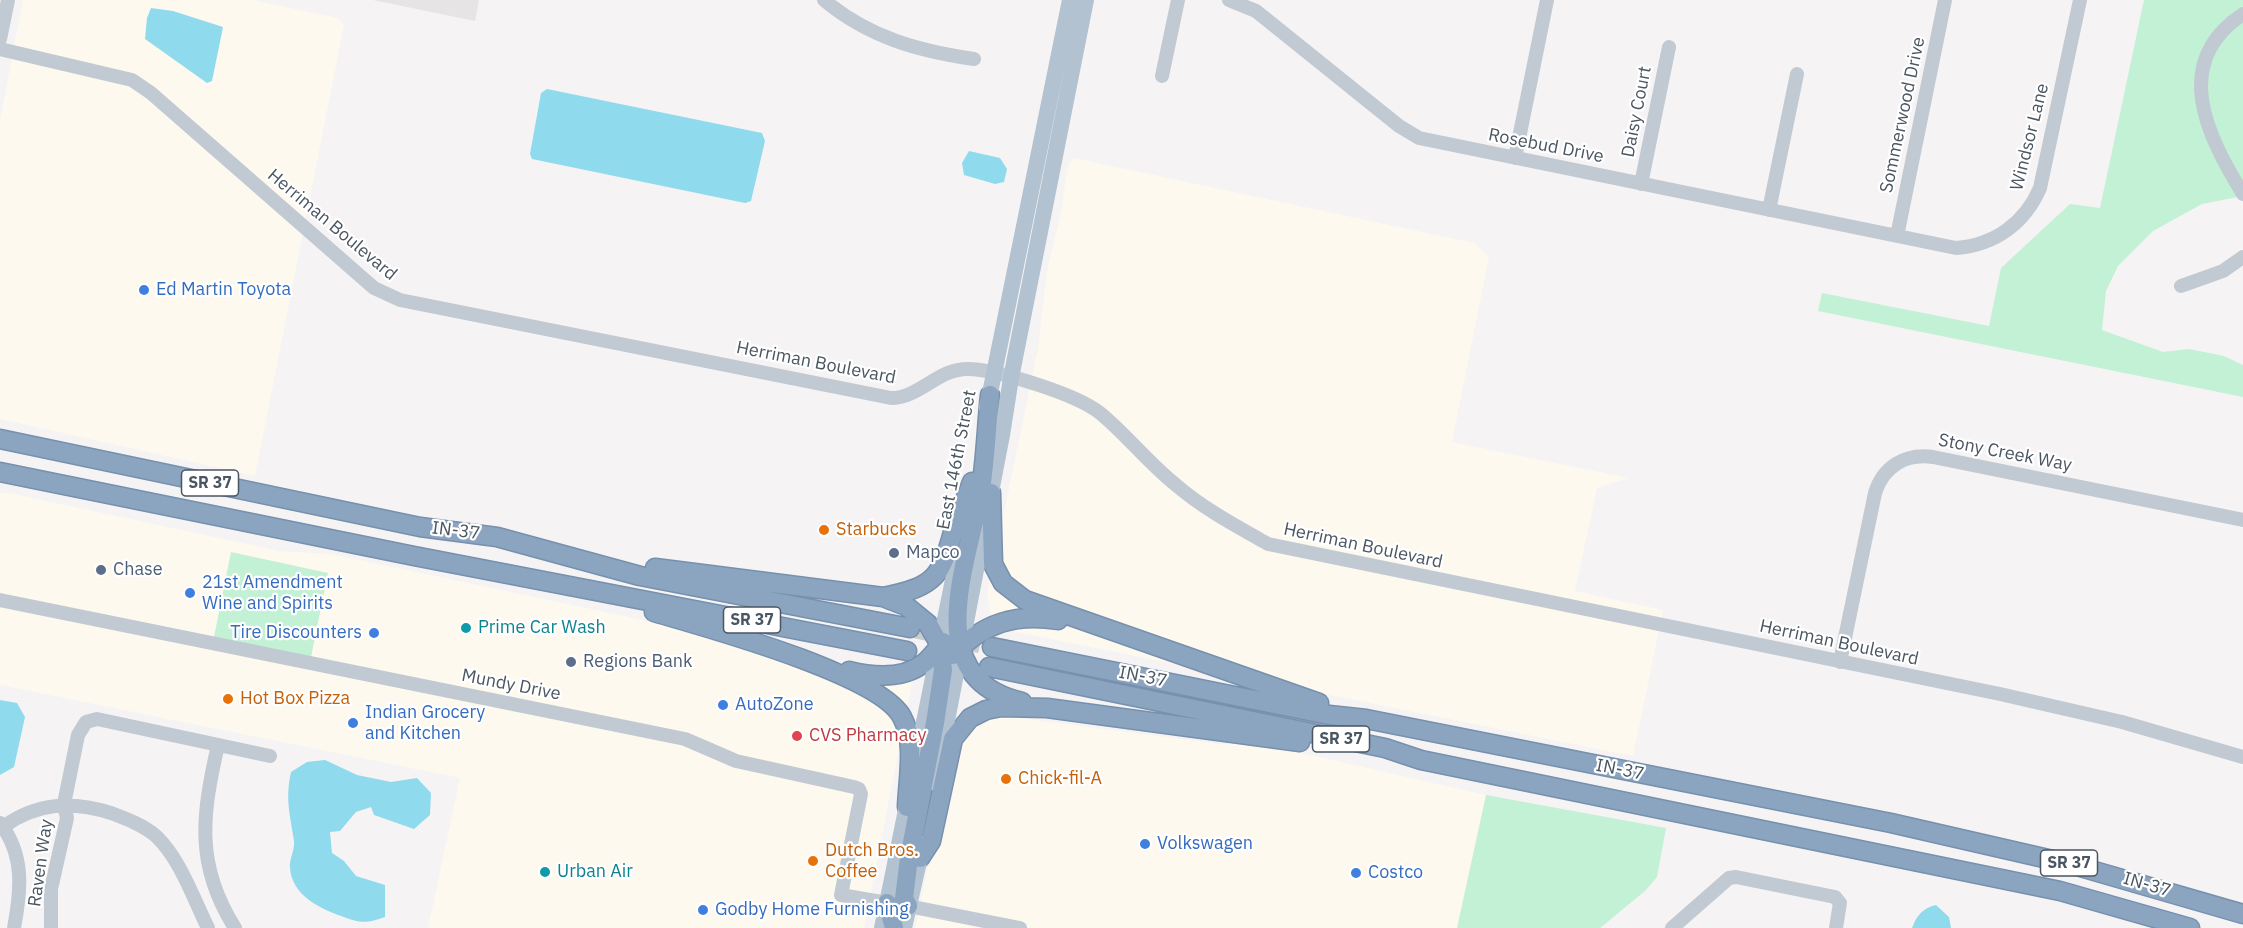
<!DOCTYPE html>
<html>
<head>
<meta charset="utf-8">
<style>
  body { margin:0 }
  canvas { display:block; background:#f5f3f3 }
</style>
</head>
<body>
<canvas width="2243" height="928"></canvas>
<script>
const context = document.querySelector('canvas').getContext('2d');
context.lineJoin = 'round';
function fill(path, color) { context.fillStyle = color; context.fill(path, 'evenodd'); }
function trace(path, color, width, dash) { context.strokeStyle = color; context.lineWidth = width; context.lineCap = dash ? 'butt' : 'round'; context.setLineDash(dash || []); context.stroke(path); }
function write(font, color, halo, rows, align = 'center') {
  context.font = font + ' "IBM Plex Sans",sans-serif'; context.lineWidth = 4.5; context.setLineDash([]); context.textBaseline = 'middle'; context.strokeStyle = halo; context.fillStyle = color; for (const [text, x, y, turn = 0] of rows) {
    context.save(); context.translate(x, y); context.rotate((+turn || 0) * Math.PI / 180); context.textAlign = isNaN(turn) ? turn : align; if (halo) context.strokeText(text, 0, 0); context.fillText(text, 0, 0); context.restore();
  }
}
fill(new Path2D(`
  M23 0H252L338 18 344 25 255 476 0 419V120Z
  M1074 158 1474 243 1489 257 1452 442 1629 478 1597 488 1575 591 1663 610 1633 756 1011 631 1000 628 992 621 987 594 1038 349 1047 272 1061 211 1068 165Z
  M0 493H9L280 551 331 554 913 677 864 928H428L460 778 0 685Z
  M997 715 1227 745 1231 737 1486 795 1457 928H915L952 754 969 727Z`), '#fdf9ef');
fill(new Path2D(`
  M373 0H479L475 21Z`), '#e6e4e5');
fill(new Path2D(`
  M2144 0H2243V196L2202 204 2153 231 2118 266 2106 291 2102 330 2163 352 2189 349 2224 356 2243 365V397L1818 311 1822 293 1989 326 2001 268 2070 204 2100 208Z
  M231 552 328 573 311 657 214 637Z
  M1486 795 1666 828 1657 877 1645 891 1600 928H1457Z`), '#c3f1d5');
fill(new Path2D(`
  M151 8 173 11 223 27 212 81 207 83 145 39 147 18Z
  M547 89 762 133 765 141 751 201 745 203 532 159 530 154 541 93Z
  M969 151 1000 158 1007 169 1004 182 995 184 964 175 962 163Z
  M0 700 17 703 25 717 14 767 0 775Z
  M325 760 357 775 391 782 417 778 431 793 430 815 414 829 374 815 371 807 356 812 340 831 330 832 332 853 344 861 356 876 385 885V917C367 924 359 923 341 916 319 908 292 895 290 868 289 859 295 850 294 841 290 813 285 800 291 772L307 762Z
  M1936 905 1949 917 1951 928H1912C1917 915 1923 908 1936 905Z`), '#90daee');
trace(new Path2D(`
  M910 628 992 647`), '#caccce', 18, [18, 9]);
const highway = new Path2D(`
  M990 395C987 424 986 453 982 482 972 555 914 677 1022 702
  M0 439 420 527 497 537 640 576 910 628
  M0 472 414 556 907 651
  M991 493 993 564 1003 583 1025 600 1319 703
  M655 568 883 597 906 606 928 624 940 645 943 670 935 723 909 858 904 898 908 906
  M883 597C938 586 941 576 955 525 960 511 967 496 972 482
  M654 612C705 627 879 674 902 717 916 743 908 778 907 807
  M992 647 1329 715 1366 719 1891 823 2070 864 2243 914
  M953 655C983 623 1016 613 1058 620
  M989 667 1385 748 1421 760 2060 891 2190 928
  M849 671C873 677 902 680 924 663 931 658 937 649 943 642
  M920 858 931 841 953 739 970 718 986 710 1001 707 1047 708 1300 742
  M887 903 894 928`);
trace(highway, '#7690ad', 21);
trace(new Path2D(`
  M824 0C868 37 918 51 974 59
  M1229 0 1256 11 1399 126 1419 138 1956 248C1995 245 2025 223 2040 188L2080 0
  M2243 14C2170 62 2207 136 2243 194
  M0 39 8 0
  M0 49 132 80 151 93 374 288 400 300 891 398C920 398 939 367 970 369 1001 371 1076 394 1100 413 1127 435 1148 463 1176 485 1204 509 1236 526 1268 544L2000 694 2122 722 2243 757
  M1162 76 1178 0
  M1515 158 1547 0
  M1641 184 1669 47
  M1769 210 1797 74
  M1897 236 1945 0
  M2181 286 2223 271 2243 257
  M0 600 685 739 736 761 854 787 859 789 861 794 841 895 887 903
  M1840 662 1875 493C1883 467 1905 453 1933 457L2243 520
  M218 745C202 815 195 865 235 928
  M0 823C25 855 21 891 14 928
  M3 827C37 802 72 801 111 813 127 819 143 825 156 836 181 860 193 898 208 928
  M908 906 1020 928
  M51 928V889L67 818 64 804 78 735 86 722 97 719 270 756
  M1672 928 1729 878 1736 877 1835 897 1840 903 1836 928`), '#c1cad2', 14);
trace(new Path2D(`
  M987 408 1070 0
  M915 766 956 565
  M935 783 1002 435 1011 378 1086 0
  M882 928 909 795
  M904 928 923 844`), '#b3c2d1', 16);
trace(highway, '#8ba5c1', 18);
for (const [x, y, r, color] of [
  [144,290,6,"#3f7fe0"],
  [824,530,6,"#e8710a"],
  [894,553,6,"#5c6f8a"],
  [101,570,6,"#5c6f8a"],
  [190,593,6,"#3f7fe0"],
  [466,628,6,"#0f9aa8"],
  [374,633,6,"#3f7fe0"],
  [571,662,6,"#5c6f8a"],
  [228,699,6,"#e8710a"],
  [723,705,6,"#3f7fe0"],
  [353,723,6,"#3f7fe0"],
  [797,736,6,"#e0444e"],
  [1006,779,6,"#e8710a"],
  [1145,844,6,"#3f7fe0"],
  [813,861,6,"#e8710a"],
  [545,872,6,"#0f9aa8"],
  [1356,873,6,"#3f7fe0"],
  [703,910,6,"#3f7fe0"]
]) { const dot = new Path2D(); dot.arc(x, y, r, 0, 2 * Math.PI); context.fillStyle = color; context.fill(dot); trace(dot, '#fff', 2); }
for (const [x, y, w] of [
  [210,483,57],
  [752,620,57],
  [1341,739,57],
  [2069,863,57]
]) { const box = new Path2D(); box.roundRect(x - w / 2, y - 13, w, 26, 4.5); context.fillStyle = '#fff'; context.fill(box); trace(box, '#4a5661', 1.5); }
write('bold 16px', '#4a5661', null, [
  ["SR 37",210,483],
  ["SR 37",752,620],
  ["SR 37",1341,739],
  ["SR 37",2069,863]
]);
write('18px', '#4a5661', '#fff', [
  ["Daisy Court",1637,112,-79],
  ["Sommerwood Drive",1903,115,-78],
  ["Windsor Lane",2030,137,-76],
  ["Rosebud Drive",1546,146,11],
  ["Herriman Boulevard",332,225,40],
  ["Herriman Boulevard",816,363,11],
  ["Stony Creek Way",2005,453,11],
  ["East 146th Street",957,460,-79],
  ["IN-37",456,531,7],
  ["Herriman Boulevard",1363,546,12],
  ["Herriman Boulevard",1839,643,12],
  ["IN-37",1143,677,11],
  ["Mundy Drive",511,685,11],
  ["IN-37",1620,770,11],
  ["Raven Way",41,863,-82],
  ["IN-37",2147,885,16]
]);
write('18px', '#366cbe', '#fff', [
  ["Ed Martin Toyota",156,290],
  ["21st Amendment",202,583],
  ["Wine and Spirits",202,604],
  ["Tire Discounters",362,633,"right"],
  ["AutoZone",735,705],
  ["Indian Grocery",365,713],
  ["and Kitchen",365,734],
  ["Volkswagen",1157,844],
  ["Costco",1368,873],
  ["Godby Home Furnishing",715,910]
], 'left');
write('18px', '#c56008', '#fff', [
  ["Starbucks",836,530],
  ["Hot Box Pizza",240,699],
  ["Chick-fil-A",1018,779],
  ["Dutch Bros.",825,851],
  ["Coffee",825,872]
], 'left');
write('18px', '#4e5e75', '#fff', [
  ["Mapco",906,553],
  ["Chase",113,570],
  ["Regions Bank",583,662]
], 'left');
write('18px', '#0d838f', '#fff', [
  ["Prime Car Wash",478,628],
  ["Urban Air",557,872]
], 'left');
write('18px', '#be3a42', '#fff', [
  ["CVS Pharmacy",809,736]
], 'left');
</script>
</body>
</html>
